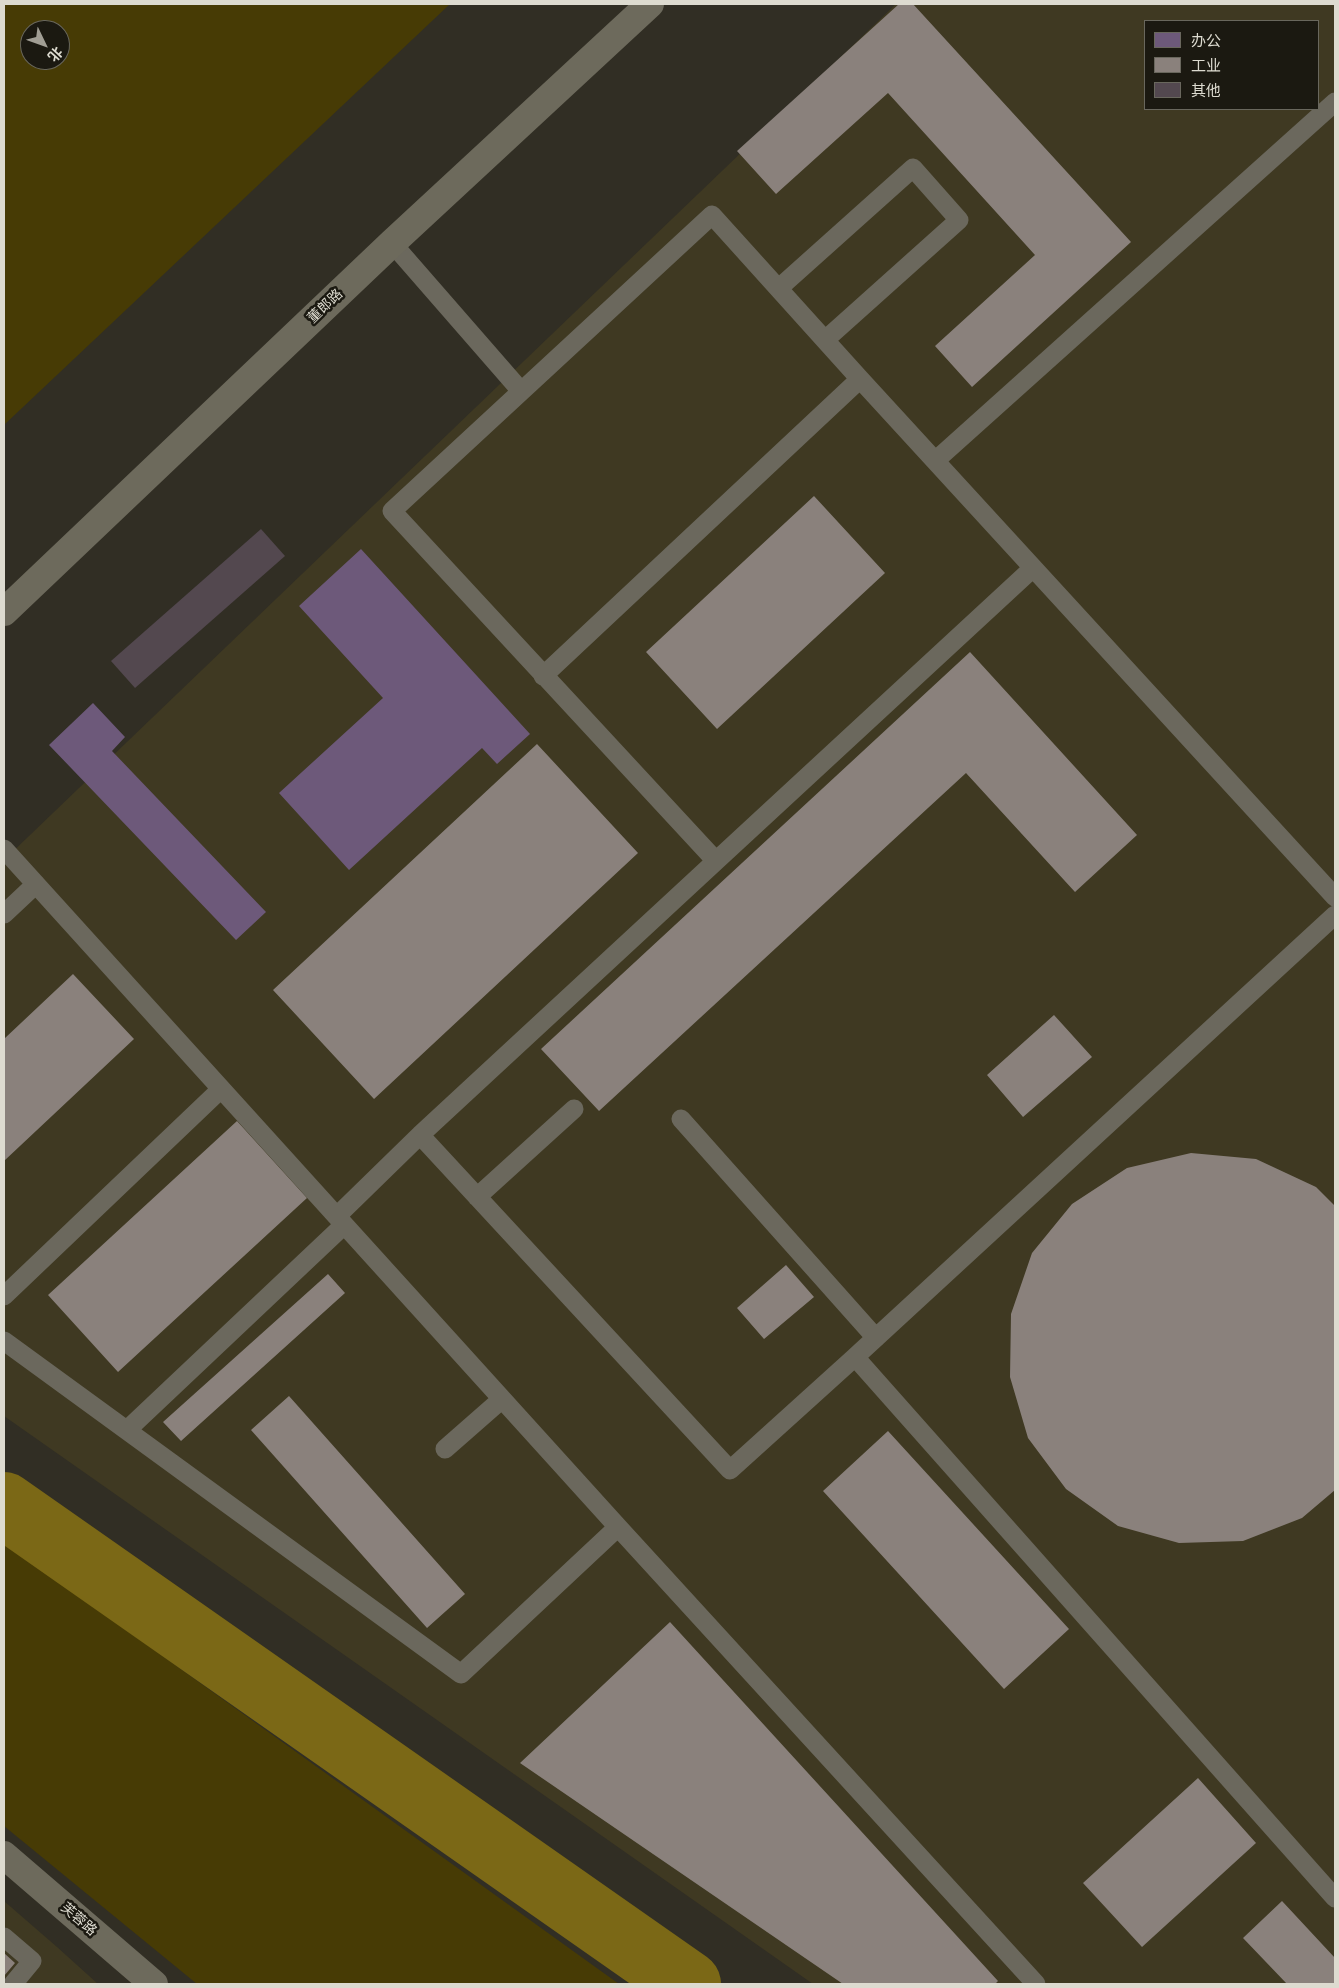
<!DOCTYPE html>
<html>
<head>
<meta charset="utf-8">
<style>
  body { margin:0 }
  #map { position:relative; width:1339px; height:1988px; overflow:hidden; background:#312e24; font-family:Lato,"Noto Sans SC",sans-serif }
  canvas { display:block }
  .frame { position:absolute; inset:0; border:5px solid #dddbd0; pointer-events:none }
  .legend { position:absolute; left:1144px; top:20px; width:175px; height:90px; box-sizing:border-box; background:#1b1911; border:1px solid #69675d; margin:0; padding:6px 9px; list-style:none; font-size:15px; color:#dddbd0 }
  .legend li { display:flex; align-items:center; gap:10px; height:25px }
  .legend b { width:25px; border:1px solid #69675d }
  .north { position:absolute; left:20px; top:20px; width:50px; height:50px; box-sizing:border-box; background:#1b1911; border:1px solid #69675d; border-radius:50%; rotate:132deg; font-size:14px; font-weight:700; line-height:20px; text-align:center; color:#dddbd0 }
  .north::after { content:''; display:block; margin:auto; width:18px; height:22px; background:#a19e94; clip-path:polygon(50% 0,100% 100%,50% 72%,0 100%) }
</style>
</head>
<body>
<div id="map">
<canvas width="1339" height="1988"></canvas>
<div class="frame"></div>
<ul class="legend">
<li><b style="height:14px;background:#6d597a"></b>办公</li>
<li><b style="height:14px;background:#8a817c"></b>工业</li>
<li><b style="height:14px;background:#53484f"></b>其他</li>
</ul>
<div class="north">北</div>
</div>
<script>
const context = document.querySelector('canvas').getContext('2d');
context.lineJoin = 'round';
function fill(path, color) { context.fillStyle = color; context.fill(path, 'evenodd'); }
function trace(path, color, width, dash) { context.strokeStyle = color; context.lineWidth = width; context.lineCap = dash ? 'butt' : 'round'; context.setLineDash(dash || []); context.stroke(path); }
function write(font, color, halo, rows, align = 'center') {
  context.font = font + ' Lato,"Noto Sans SC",sans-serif'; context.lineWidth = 5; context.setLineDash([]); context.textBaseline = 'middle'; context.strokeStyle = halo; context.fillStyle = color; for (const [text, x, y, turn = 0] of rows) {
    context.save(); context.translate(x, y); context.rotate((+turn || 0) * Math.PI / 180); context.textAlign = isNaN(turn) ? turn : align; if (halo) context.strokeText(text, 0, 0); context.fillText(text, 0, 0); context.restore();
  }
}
fill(new Path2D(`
  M896 4H1335V1984H813L4 1416V860ZM1145 21H1318V109H1145Z
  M4 1901 57 1947 98 1984H4Z`), '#3f3922');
fill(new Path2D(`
  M4 4H450L4 425ZM30 30H60V60H30Z
  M4 1542 619 1984H197L4 1826Z`), '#473b05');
fill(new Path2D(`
  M361 549 530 734 497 764 482 748 349 870 279 793 383 698 299 606Z
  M93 703 125 737 112 751 266 912 236 940 49 745Z`), '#6d597a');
fill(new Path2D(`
  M899 4H913L1131 242 972 387 935 346 1035 255 888 93 776 194 737 151Z
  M814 496 885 573 717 729 646 652Z
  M970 652 1137 835 1075 892 966 773 599 1111 541 1049Z
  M537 744 638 853 374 1099 273 990Z
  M73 974 134 1039 4 1161V1039Z
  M1054 1015 1092 1057 1023 1117 987 1075Z
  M237 1121 307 1198 118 1372 48 1295Z
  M1191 1153 1256 1159 1316 1187 1335 1206V1490L1302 1518 1243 1541 1179 1543 1118 1526 1066 1489 1028 1438 1010 1377 1011 1314 1032 1253 1072 1204 1127 1168Z
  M786 1265 814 1297 764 1339 737 1308Z
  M328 1274 345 1293 181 1441 163 1422Z
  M289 1396 465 1594 427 1628 251 1430Z
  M888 1431 1069 1629 1004 1689 823 1491Z
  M670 1622 998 1981 995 1984H843L520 1763Z
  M1198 1778 1256 1843 1142 1947 1083 1883Z
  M1282 1901 1335 1958V1984H1287L1243 1938Z
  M4 1953 15 1963 4 1976Z`), '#8a817c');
trace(new Path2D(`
  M4 1505 688 1984`), '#7b6816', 66);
fill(new Path2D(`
  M261 529 285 556 135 688 111 661Z`), '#53484f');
trace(new Path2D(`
  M392 243 521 391
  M779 288 913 168 959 220 825 340
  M935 461 1335 102
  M543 676 860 379
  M4 849 618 1527 1036 1984
  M716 861 1033 568
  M1335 897 860 379 712 215 392 511 716 861 420 1135 730 1470 855 1357 1335 1898
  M4 914 36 884
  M681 1119 876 1338
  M477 1197 574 1109
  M337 1216 420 1135
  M4 1296 221 1089
  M4 1341 461 1674 618 1527
  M855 1357 1335 915
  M127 1430 344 1225
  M445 1449 502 1399
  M4 1937 32 1961 13 1984`), '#6b685d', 19);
trace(new Path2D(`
  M4 612 392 243 650 4
  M4 1855 154 1984`), '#6d6a5c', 28);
write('14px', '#dddbd0', '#1b1911', [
  ["董郎路",325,306,-44],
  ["芙蓉路",79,1919,41]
]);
</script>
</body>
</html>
